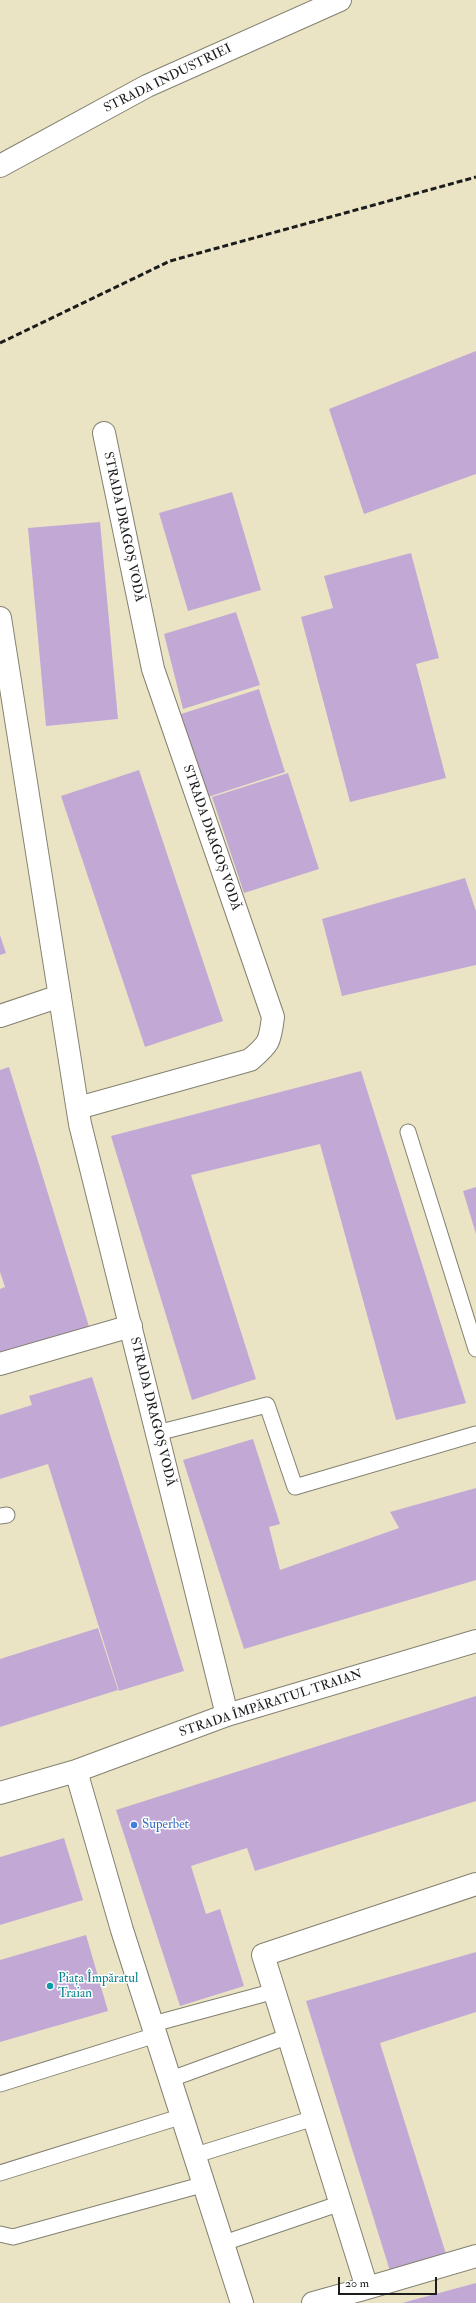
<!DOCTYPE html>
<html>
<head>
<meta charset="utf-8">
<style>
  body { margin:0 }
  #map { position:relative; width:476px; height:2303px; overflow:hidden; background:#eae4c5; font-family:"IM FELL Double Pica",serif }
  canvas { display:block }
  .scale { position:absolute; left:338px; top:2277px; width:99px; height:18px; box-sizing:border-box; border:2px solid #1c1c1c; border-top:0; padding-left:5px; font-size:12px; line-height:14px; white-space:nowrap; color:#1c1c1c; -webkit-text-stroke:3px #fff; paint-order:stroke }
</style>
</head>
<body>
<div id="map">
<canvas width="476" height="2303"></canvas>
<div class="scale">20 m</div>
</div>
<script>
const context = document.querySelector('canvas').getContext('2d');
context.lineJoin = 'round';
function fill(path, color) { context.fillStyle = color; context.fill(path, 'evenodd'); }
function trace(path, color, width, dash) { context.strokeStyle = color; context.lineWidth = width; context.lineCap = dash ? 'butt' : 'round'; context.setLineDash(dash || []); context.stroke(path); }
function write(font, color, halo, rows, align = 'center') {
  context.font = font + ' "IM FELL Double Pica",serif'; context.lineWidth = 3; context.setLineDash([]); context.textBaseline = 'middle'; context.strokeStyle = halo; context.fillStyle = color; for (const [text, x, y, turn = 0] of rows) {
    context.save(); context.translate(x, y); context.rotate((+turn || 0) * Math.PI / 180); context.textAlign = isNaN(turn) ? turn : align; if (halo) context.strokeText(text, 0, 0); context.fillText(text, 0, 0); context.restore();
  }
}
fill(new Path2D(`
  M476 351V474L364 514 329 409Z
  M232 492 261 590 188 611 159 513Z
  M100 522 118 719 46 726 28 528Z
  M411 553 439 658 416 664 446 778 350 802 301 617 333 608 324 576Z
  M236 612 260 685 183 709 164 634Z
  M259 689 285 772 208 797 181 714Z
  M139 770 223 1021 145 1047 61 796Z
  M288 773 319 869 244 893 212 797Z
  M465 878 476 911V965L342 996 322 919Z
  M0 935 6 953 0 955Z
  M9 1067 91 1333 0 1360V1289L5 1287 0 1272V1070Z
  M361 1071 466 1403 396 1420 320 1144 191 1175 256 1379 192 1400 111 1136Z
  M476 1187V1234L463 1191Z
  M92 1377 184 1671 119 1691 48 1464 0 1479V1415L32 1405 29 1396Z
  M253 1439 280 1524 269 1527 280 1570 399 1528 390 1512 476 1488V1580L244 1649 183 1460Z
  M98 1628 118 1690 0 1727V1659Z
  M476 1696V1801L255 1871 247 1848 191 1866 206 1914 220 1909 244 1986 180 2006 116 1810Z
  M64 1838 83 1900 0 1925V1857Z
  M86 1935 108 2011 0 2042V1960Z
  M476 1952V2012L380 2043 446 2254 390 2271 306 2001Z
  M476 2283V2303H402Z`), '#c2a9d5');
const lane = new Path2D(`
  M408 1132 476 1349
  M157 1433 267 1405 295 1487 476 1434
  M0 1516 7 1515
  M153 2024 275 1991
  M171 2079 289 2036
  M0 2084 156 2035
  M196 2155 314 2118
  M0 2173 183 2116
  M0 2234 13 2237 205 2184
  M224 2243 341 2203`);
const street = new Path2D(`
  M0 618 80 1124 227 1715
  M0 1016 60 996
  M78 1108 250 1060C269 1044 270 1042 273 1017L153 669 104 433
  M0 1364 131 1326
  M76 1771 122 1930 242 2303
  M0 1793 76 1771 227 1715 476 1641
  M367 2288 476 2256
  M313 2303 367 2288 263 1955 476 1884`);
const secondary = new Path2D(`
  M0 166 147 86 340 0`);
trace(lane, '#838070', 17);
trace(street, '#838070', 24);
trace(secondary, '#838070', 24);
trace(lane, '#fff', 15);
trace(street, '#fff', 22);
trace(secondary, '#fff', 22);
trace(new Path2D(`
  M0 343 170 261 476 177`), '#1c1c1c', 3, [6, 3]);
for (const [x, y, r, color] of [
  [134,1825,4,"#3f7fe0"],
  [50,1986,4,"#0f9aa8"]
]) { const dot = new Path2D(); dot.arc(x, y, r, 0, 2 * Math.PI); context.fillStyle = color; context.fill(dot); trace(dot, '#fff', 1.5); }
write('13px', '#1c1c1c', '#fff', [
  ["STRADA INDUSTRIEI",168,79,-26],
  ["STRADA DRAGOȘ VODĂ",123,527,78],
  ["STRADA DRAGOȘ VODĂ",211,838,71],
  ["STRADA DRAGOȘ VODĂ",152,1412,76],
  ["STRADA ÎMPĂRATUL TRAIAN",271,1704,-18]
]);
write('13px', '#366cbe', '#fff', [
  ["Superbet",142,1825]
], 'left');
write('13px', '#0d838f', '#fff', [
  ["Piața Împăratul",58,1979],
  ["Traian",58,1994]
], 'left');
</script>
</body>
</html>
